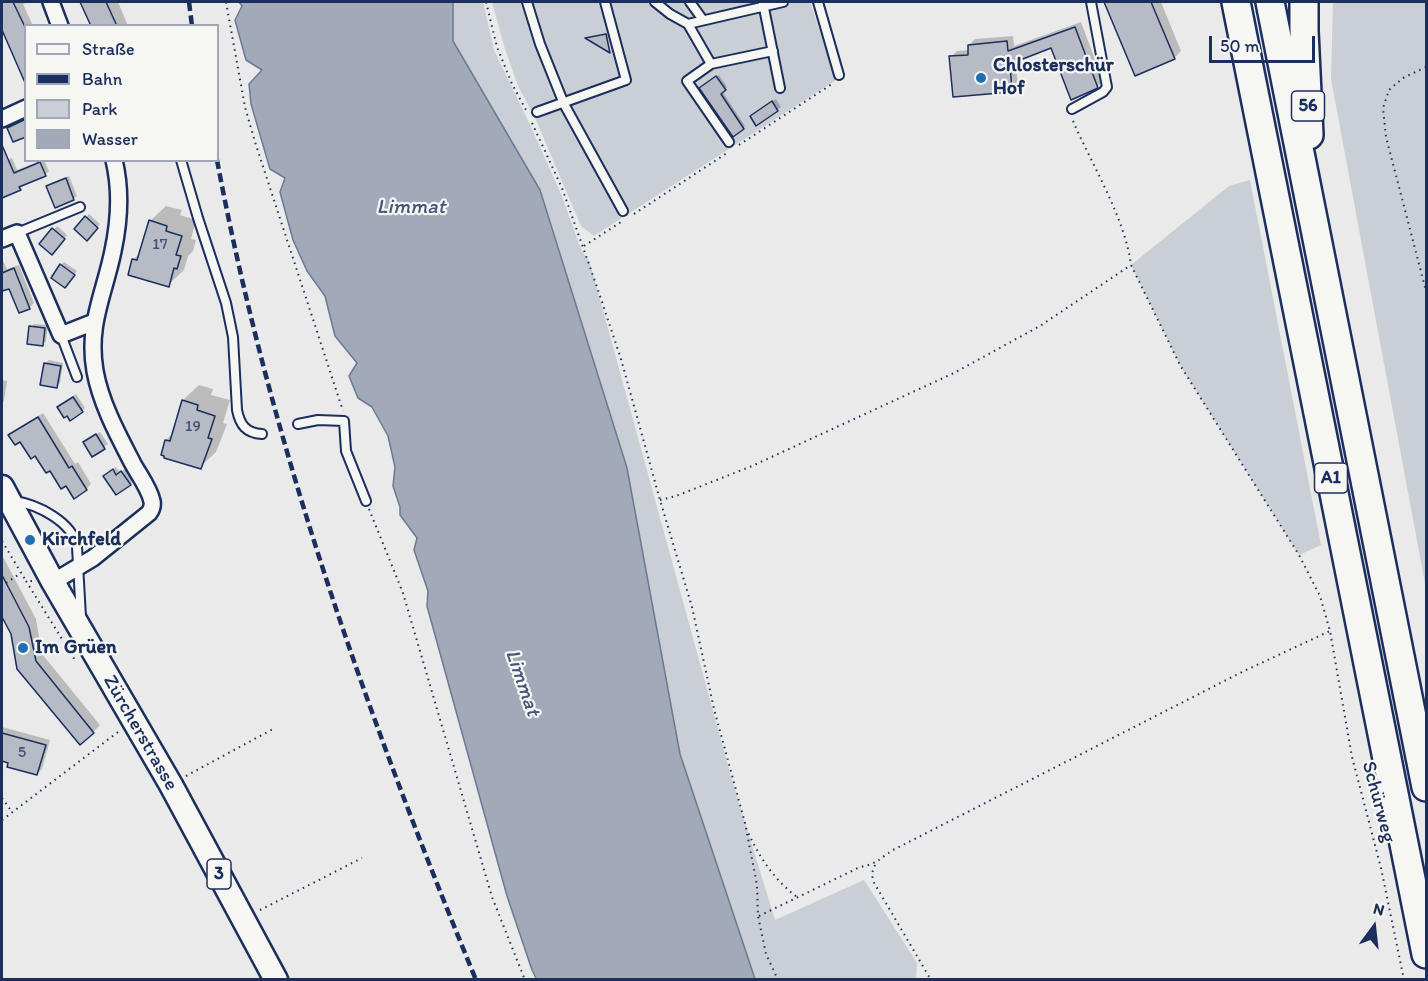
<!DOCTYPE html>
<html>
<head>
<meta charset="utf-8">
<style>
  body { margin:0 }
  #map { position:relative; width:1428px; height:981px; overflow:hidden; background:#e9eae9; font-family:Itim,sans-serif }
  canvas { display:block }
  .frame { position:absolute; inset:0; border:3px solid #1b2f5e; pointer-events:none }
  .legend { position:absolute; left:24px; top:24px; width:195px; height:138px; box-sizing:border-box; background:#f6f6f2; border:2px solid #9ea6b7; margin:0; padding:8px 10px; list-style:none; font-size:18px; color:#1b2f5e }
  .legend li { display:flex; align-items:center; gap:12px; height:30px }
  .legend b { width:30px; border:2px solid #9ea6b7 }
  .north { position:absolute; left:1344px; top:897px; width:60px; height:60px; -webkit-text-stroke:4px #f6f6f2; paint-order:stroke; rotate:15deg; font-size:16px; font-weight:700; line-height:24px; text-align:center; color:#1b2f5e }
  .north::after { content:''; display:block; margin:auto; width:21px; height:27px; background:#1b2f5e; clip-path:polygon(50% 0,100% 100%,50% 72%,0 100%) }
  .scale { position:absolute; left:1209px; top:36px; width:106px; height:27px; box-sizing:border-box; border:3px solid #1b2f5e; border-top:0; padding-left:8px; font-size:18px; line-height:21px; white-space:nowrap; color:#1b2f5e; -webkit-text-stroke:4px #f6f6f2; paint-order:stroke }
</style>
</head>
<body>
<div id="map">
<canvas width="1428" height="981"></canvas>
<div class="frame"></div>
<ul class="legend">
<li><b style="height:8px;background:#f6f6f2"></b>Straße</li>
<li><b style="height:8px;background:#1b2f5e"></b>Bahn</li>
<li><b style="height:16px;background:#caced5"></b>Park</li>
<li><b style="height:16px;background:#a2aaba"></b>Wasser</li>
</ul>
<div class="north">N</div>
<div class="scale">50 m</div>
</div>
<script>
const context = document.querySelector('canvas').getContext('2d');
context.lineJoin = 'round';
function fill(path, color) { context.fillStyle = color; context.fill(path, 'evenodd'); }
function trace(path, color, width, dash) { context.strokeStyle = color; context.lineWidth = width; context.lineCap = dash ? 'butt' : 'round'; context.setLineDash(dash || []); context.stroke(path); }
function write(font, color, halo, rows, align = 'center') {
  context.font = font + ' Itim,sans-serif'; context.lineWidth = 4.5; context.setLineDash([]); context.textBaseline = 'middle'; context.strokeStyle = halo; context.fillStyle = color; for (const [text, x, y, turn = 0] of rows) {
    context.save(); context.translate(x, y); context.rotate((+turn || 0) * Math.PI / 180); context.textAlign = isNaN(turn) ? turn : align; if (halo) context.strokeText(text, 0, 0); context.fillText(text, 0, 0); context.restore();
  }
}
fill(new Path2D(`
  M453 2H483L494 50 531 127 561 194 581 249 590 263 732 780 775 920 864 880 917 963 916 979H755L680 754 627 468 540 190 453 41Z
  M492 2H810L836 80 594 236 581 226 536 120 518 86 504 46Z
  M1333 2H1426V589L1331 79Z
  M1250 180 1321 545 1299 555 1180 365 1131 265 1229 186Z`), '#caced5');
const water = new Path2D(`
  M239 2H453V41L540 190 627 468 680 754 755 979 537 980 532 970 507 896 427 606 428 591 414 550 417 538 400 515V507L393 486 395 467 388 436 372 407 358 398 349 376 357 363 335 336 325 296 307 271 293 240 280 192 285 178 270 169 251 104 249 84 262 70 246 60 235 20 242 6Z`);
fill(water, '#a2aaba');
trace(water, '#6c7995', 1.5);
fill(new Path2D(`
  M2 2H30L23 4 33 26H26V81L2 26Z
  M82 2H118L128 26H93Z
  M1106 2H1161L1181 51 1174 58 1135 74Z
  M1081 22 1103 81 1097 87 1052 46 1015 60 1018 84 1012 90 951 57 957 51 970 50 969 45 975 39 1013 36 1014 46Z
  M607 33 610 52 588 38Z
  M719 75 727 87 722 91 745 126 743 128 703 86Z
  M776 99 781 107 757 123 755 113Z
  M12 158 17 170 44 160 49 171 45 175 23 184 20 189 2 196V162Z
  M69 176 77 196 73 199 48 186 51 183Z
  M166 206 182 210 180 215 196 220 191 239 196 240 193 251 188 256 184 270 168 285 134 259 141 252 150 221Z
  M89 214 100 224 87 239 76 229Z
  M57 226 67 235 55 250 42 244Z
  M2 259 7 269 19 265 34 303 30 307 19 310 9 287 2 290Z
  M64 262 77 271 68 283 61 265Z
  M34 324 48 325 46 341 42 344 31 327Z
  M49 360 63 363 60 383 57 386 45 364Z
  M2 380 7 381 4 401 2 403Z
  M199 385 213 389 211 395 230 400 223 423 227 424 216 452 200 467 166 440 173 433 183 400Z
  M76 394 85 408 82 411 58 407Z
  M43 413 75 464 78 462 91 484 86 489 66 484 21 440 10 435Z
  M100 432 108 444 93 455 88 439Z
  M116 467 120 473 125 469 133 481 130 484 108 473Z
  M2 555 36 619 42 654 100 725 93 732 12 634 2 614Z
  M2 727 50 740 42 769 37 774 2 759Z`), '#0003');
const building = new Path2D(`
  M2 2H13L26 29V85L2 30Z
  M80 2H106L117 26H91Z
  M1104 2H1151L1175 59 1135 76Z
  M1075 27 1098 88 1071 100 1051 48 1010 64 1012 92 953 97 949 56 968 55V45L1007 41 1008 51Z
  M606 34 610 53 585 38Z
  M716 76 726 90 721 94 744 129 733 137 699 88Z
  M772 101 778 111 756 126 750 116Z
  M26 119V137L13 142 7 128Z
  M2 145 14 173 40 162 46 176 19 187 21 190 2 198Z
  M66 178 74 200 55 208 46 186Z
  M85 216 98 228 87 241 74 229Z
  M149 220 167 226 166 231 182 236 176 255 181 256 177 269 174 268 169 287 128 275 132 259 137 260Z
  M52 228 65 239 52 255 39 244Z
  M60 264 75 275 65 288 51 278Z
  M14 268 30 309 19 313 9 289 2 291V273Z
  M29 326 45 328 43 346 27 344Z
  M44 363 61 366 57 388 40 385Z
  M73 397 83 412 70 421 67 416 64 418 57 407Z
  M182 400 198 405 197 410 215 416 208 438 212 439 201 469 164 458V456L161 455 165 440 170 441Z
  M38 417 69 468 72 466 87 490 74 499 66 486 61 489 50 471 46 473 35 456 31 459 20 442 15 445 8 435Z
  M96 434 105 449 92 457 83 442Z
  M113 469 116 475 121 471 131 485 116 495 103 476Z
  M2 575 29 627 36 661 94 733 80 745 17 669 11 634 2 617Z
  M2 733 46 745 37 775 7 767 8 763 2 761Z`);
fill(building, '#b6bbc6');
trace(building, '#1b2f5e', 1.5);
const lane = new Path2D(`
  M527 2 540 44 564 104 623 211
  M655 2 670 14 688 24 783 2
  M690 2 703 20
  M818 2 839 75
  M763 3 780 88
  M688 24 711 64 687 81 729 142
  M711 64 773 51
  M1072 109 1103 92 1107 87 1091 2
  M537 112 626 80 605 2
  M181 160 198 218 226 303 233 337 237 410C240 425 246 433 262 434
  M17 233 80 207
  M61 335 77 377
  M298 424 318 420 344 421 346 451 366 501
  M14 501C37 504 73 522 77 547L81 617`);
const street = new Path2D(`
  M51 2 60 26
  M2 119 26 108
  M2 239 17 233 61 335 94 322
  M53 582 93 558 149 513C152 509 153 506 152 501 149 488 139 475 133 464 118 435 101 404 95 371 87 325 104 295 113 251 119 223 121 189 114 160`);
const primary = new Path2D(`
  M2 487 53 582 171 785 276 980`);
const highway = new Path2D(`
  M1236 2 1426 954
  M1270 2 1426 787
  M1304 2V31L1309 135`);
trace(lane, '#1b2f5e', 12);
trace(street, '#1b2f5e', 20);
trace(primary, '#1b2f5e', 27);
trace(highway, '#1b2f5e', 32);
trace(new Path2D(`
  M226 2 245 107 255 142 343 411
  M486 2 497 47 512 84 526 110
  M1426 67 1403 78 1389 90 1383 108 1386 137 1426 291
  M1073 121C1092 165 1125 218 1131 265L1180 365 1299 555 1320 596 1330 631 1352 757 1381 868 1404 980
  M532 123 562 188 597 287 621 359 660 500 692 607 714 709 745 823 757 885 758 916 766 954 778 980
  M739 145 832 84
  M634 214 727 153
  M584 246 621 222
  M660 500 676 496 752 466 954 373 1040 326 1131 265
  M369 509 403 593 492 897 525 980
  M2 541 26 581
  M32 581H26L75 660
  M6 583 21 573
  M186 776 273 729
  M2 798 12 812
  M2 820 118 732
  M746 828C758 855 773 879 797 897
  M875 865 872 873 873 881 931 980
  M260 910 362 858
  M759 916 860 867C877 864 879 859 893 850L1244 671 1330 631`), '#1b2f5e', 2, [1.5, 4.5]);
trace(lane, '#f6f6f2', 8);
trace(street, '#f6f6f2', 15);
trace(primary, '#f6f6f2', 22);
trace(highway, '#f6f6f2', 27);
trace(new Path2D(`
  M189 2 192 26
  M217 160C270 443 367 715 476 980`), '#1b2f5e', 4.5, [9, 4.5]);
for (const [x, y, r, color] of [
  [981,78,6,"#1f6fb2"],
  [30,540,6,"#1f6fb2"],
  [23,648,6,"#1f6fb2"]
]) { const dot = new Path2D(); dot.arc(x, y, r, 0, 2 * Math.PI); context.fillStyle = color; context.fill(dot); trace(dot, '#f6f6f2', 2); }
write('16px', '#425278', null, [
  ["17",160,245],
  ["19",193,427],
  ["5",22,753]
]);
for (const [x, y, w] of [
  [1308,106,33],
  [1331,478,33],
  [219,874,24]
]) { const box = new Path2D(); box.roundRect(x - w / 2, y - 15, w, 30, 4.5); context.fillStyle = '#f6f6f2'; context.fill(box); trace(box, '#1b2f5e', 1.5); }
write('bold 18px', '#1b2f5e', null, [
  ["56",1308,106],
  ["A1",1331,478],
  ["3",219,874]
]);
write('bold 20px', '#1b2f5e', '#f6f6f2', [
  ["Chlosterschür",993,66],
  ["Hof",993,89],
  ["Kirchfeld",42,540],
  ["Im Grüen",35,648]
], 'left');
write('20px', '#1b2f5e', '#f6f6f2', [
  ["Zürcherstrasse",140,733,60],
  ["Schürweg",1378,802,75]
]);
write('italic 21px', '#44547a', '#f6f6f2', [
  ["Limmat",411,208],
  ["Limmat",522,683,71]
]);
</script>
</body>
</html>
